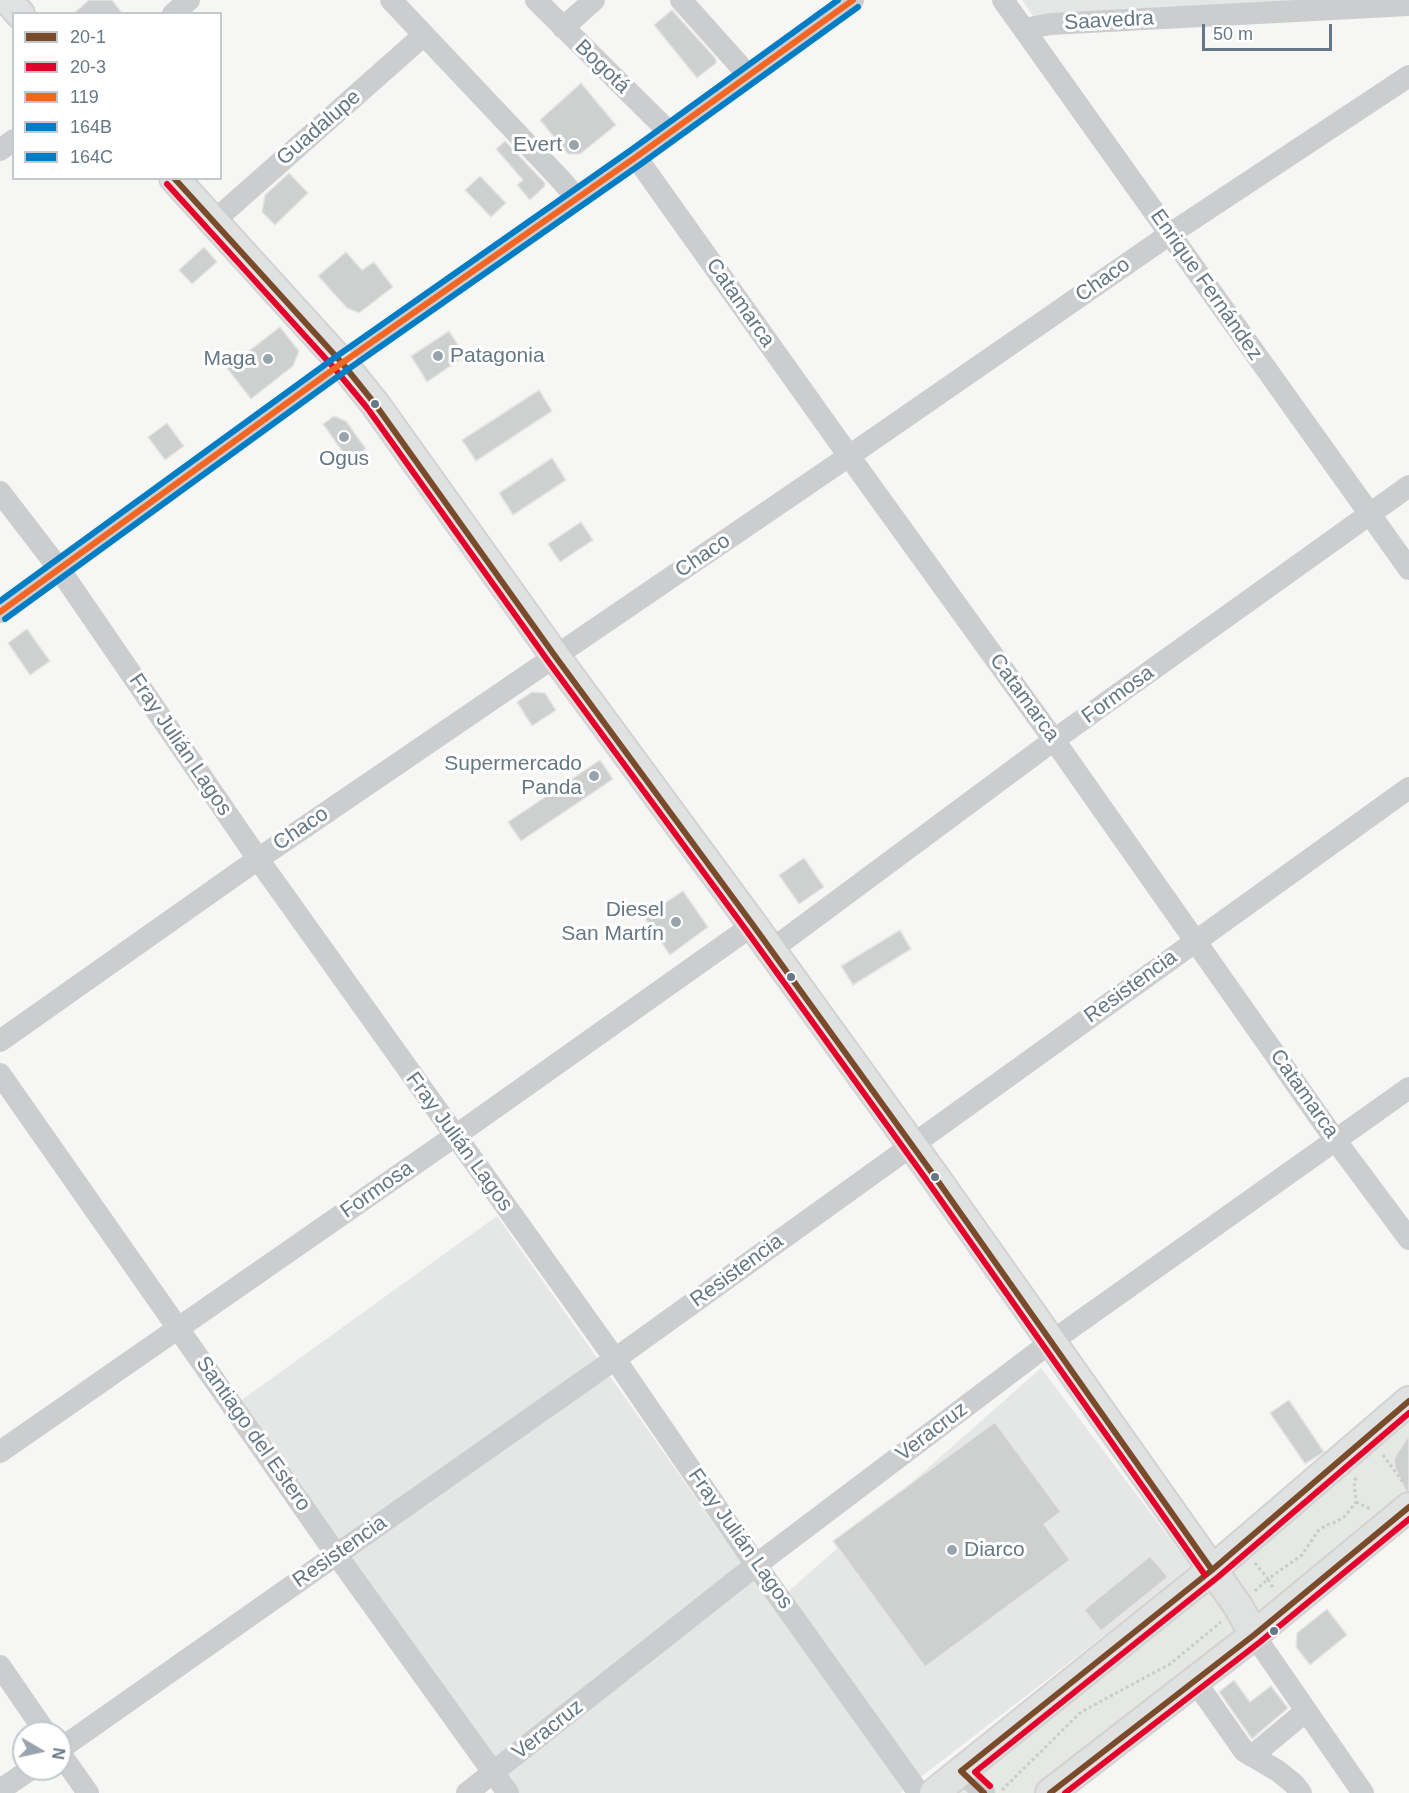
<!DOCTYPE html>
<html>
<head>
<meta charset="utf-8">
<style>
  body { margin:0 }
  #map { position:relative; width:1409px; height:1793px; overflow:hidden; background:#f6f6f5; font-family:Helvetica,sans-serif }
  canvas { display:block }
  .legend { position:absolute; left:12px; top:12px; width:210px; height:168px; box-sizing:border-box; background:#fff; border:2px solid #c2c9ce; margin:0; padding:8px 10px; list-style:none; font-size:18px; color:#667885 }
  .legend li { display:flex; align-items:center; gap:12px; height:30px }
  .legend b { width:30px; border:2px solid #c2c9ce }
  .north { position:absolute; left:12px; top:1721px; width:60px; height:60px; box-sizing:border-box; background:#fff; border:2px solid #c2c9ce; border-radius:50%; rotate:99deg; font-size:16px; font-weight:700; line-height:24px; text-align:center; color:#667885 }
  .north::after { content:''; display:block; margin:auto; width:21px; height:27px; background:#98a4ac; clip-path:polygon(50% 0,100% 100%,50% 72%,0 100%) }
  .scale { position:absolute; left:1202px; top:24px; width:130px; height:27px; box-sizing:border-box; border:3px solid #667885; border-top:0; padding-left:8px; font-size:18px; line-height:21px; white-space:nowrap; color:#667885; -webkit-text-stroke:4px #fff; paint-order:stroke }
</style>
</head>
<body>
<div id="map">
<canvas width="1409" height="1793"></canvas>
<ul class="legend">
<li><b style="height:8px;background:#7a4b2a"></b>20-1</li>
<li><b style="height:8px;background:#e4002b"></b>20-3</li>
<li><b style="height:8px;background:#f26522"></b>119</li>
<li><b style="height:8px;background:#007dc5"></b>164B</li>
<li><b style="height:8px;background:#007dc5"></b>164C</li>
</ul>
<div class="north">N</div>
<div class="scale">50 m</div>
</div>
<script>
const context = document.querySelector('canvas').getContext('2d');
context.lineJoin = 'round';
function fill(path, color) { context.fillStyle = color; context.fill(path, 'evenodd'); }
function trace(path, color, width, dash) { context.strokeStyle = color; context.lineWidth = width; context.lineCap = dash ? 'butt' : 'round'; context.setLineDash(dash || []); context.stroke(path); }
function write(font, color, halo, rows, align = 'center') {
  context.font = font + ' Helvetica,sans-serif'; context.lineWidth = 6; context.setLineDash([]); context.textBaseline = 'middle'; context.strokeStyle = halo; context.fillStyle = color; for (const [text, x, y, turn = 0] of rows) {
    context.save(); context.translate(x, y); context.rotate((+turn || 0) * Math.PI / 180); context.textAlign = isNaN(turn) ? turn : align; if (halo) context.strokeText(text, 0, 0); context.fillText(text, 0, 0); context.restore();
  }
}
fill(new Path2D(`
  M1022 0H1301L1033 16Z
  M497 1216 772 1606 1041 1368 1192 1568 900 1793H519L232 1407Z`), '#e5e6e6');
fill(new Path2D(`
  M1409 1401V1507L1050 1793H934Z`), '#e6e9e3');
const building = new Path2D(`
  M89 0H112L123 14H73Z
  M672 10 716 59V63L697 78 654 25Z
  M581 83 616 125 580 154H568L540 120Z
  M505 141 545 183 544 187 530 200 517 185 523 180 496 149Z
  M289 173 308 193 275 225 262 212 265 195Z
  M480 176 506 203 491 217 465 190Z
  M204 247 217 262 192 284 179 270Z
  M346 252 362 270 374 262 393 287 359 313 347 308 318 276Z
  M280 327 299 351 293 366 251 399 227 368Z
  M449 331 465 356 427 382 411 356Z
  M539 390 552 411 476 461 462 440Z
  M334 416 346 421 366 449 349 461 323 424Z
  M167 423 184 446 165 460 148 437Z
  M552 458 566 480 513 515 499 493Z
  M581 522 593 540 560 562 548 544Z
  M27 629 50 661 30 675 8 643Z
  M532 692 545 693 556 710 532 726 517 702Z
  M600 760 613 779 521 841 508 822Z
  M804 858 824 887 799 904 779 875Z
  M683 891 708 927 670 955 644 917Z
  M900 930 911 949 853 985 841 966Z
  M1289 1400 1324 1452 1305 1464 1270 1413Z
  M995 1422 1061 1512 1044 1524 1070 1560 925 1667 833 1541Z
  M1409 1435V1491H1406L1395 1467 1394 1461 1396 1455Z
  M1150 1556 1168 1577 1101 1631 1084 1610Z
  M1327 1609 1347 1635 1310 1665 1296 1647 1297 1633Z
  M1234 1680 1250 1702 1271 1686 1288 1708 1252 1739 1219 1692Z`);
fill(building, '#ced0d0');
trace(building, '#e5e5e4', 1.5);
const major = new Path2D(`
  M8 0 20 14
  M174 178 342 363 375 404 555 656 753 925 935 1177 1238 1606 1254 1635
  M934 1793 1212 1570 1409 1401
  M1050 1793 1254 1635 1409 1507`);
trace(major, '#d2d2d3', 32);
trace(new Path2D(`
  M1383 1455 1405 1485
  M1356 1502 1371 1509
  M1255 1563 1268 1579 1302 1555 1318 1531 1326 1525 1336 1522 1345 1516 1356 1502 1354 1482 1357 1476
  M1255 1591 1268 1579 1274 1589
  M1002 1790 1081 1712 1170 1664 1221 1622`), '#cacbcb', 3, [3, 3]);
trace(new Path2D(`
  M391 0 562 181 576 198
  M536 0 670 133
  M681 0 749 76
  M1003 0 1409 569
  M173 14 189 0
  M563 28 594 0
  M1024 29 1051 24 1409 5
  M0 150 14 140
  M636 157 849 456 1054 740 1336 1141 1409 1239
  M214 221 424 35
  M0 492 60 570 258 859 615 1359 756 1565 919 1793
  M0 612 342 363 636 157 853 0
  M771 950 1054 740 1409 486
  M0 1041 258 859 849 456 1170 234 1409 76
  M0 1074 336 1554 508 1793
  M0 1452 455 1136 753 925
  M1254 1635 1363 1793
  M0 1666 46 1733
  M1195 1681 1244 1751 1278 1771 1294 1784 1301 1793
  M60 1749 615 1359 1409 788
  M60 1753 88 1793
  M1252 1756 1306 1711
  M961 1771 984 1793
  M0 1790 31 1769
  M467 1793 756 1565 1051 1342 1409 1088`), '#cccdce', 22);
trace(major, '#e0e1e1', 28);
trace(new Path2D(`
  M174 178 342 363 375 404 555 656 753 925 935 1177 1212 1570
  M984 1793 961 1771 1212 1570 1409 1401
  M1050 1793 1254 1635 1409 1507`), '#7a4b2a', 6);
trace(new Path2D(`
  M167 184 335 369 368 409 548 661 746 930 928 1182 1205 1575
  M990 1786 975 1772 1218 1577 1409 1413
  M1065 1793 1260 1642 1409 1519`), '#e4002b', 6);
trace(new Path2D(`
  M0 612 342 363 636 157 853 0`), '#f26522', 6);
trace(new Path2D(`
  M5 619 347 370 641 164 858 7`), '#007dc5', 6);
trace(new Path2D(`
  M0 601 337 356 631 150 838 0`), '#007dc5', 6);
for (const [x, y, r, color] of [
  [574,145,6,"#98a4ac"],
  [438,356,6,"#98a4ac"],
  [268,359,6,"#98a4ac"],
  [375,404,5,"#667885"],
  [344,437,6,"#98a4ac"],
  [594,776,6,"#98a4ac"],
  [676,922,6,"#98a4ac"],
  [791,977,5,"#667885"],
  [935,1177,5,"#667885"],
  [952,1550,6,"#98a4ac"],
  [1274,1631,5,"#667885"]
]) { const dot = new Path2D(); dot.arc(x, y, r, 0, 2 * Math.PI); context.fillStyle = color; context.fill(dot); trace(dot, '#fff', 2); }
write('21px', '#667885', '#fff', [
  ["Saavedra",1109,21,-3],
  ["Bogotá",602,67,44],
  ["Guadalupe",319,128,-41],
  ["Chaco",1103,280,-35],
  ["Enrique Fernández",1206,285,55],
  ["Catamarca",740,303,55],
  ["Chaco",703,556,-34],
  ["Formosa",1118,695,-36],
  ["Catamarca",1024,698,54],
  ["Fray Julián Lagos",180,745,56],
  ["Chaco",301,829,-34],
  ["Resistencia",1131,987,-36],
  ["Catamarca",1304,1094,55],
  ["Fray Julián Lagos",459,1142,54],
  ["Formosa",377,1190,-35],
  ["Resistencia",737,1271,-36],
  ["Veracruz",932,1432,-37],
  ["Santiago del Estero",253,1434,55],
  ["Fray Julián Lagos",740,1539,55],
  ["Resistencia",340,1552,-35],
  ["Veracruz",548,1730,-38]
]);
write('21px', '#667885', '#fff', [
  ["Evert",562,145],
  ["Patagonia",450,356,"left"],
  ["Maga",256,359],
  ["Ogus",344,459,"center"],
  ["Supermercado",582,764],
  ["Panda",582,788],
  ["Diesel",664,910],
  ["San Martín",664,934],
  ["Diarco",964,1550,"left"]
], 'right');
</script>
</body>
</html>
